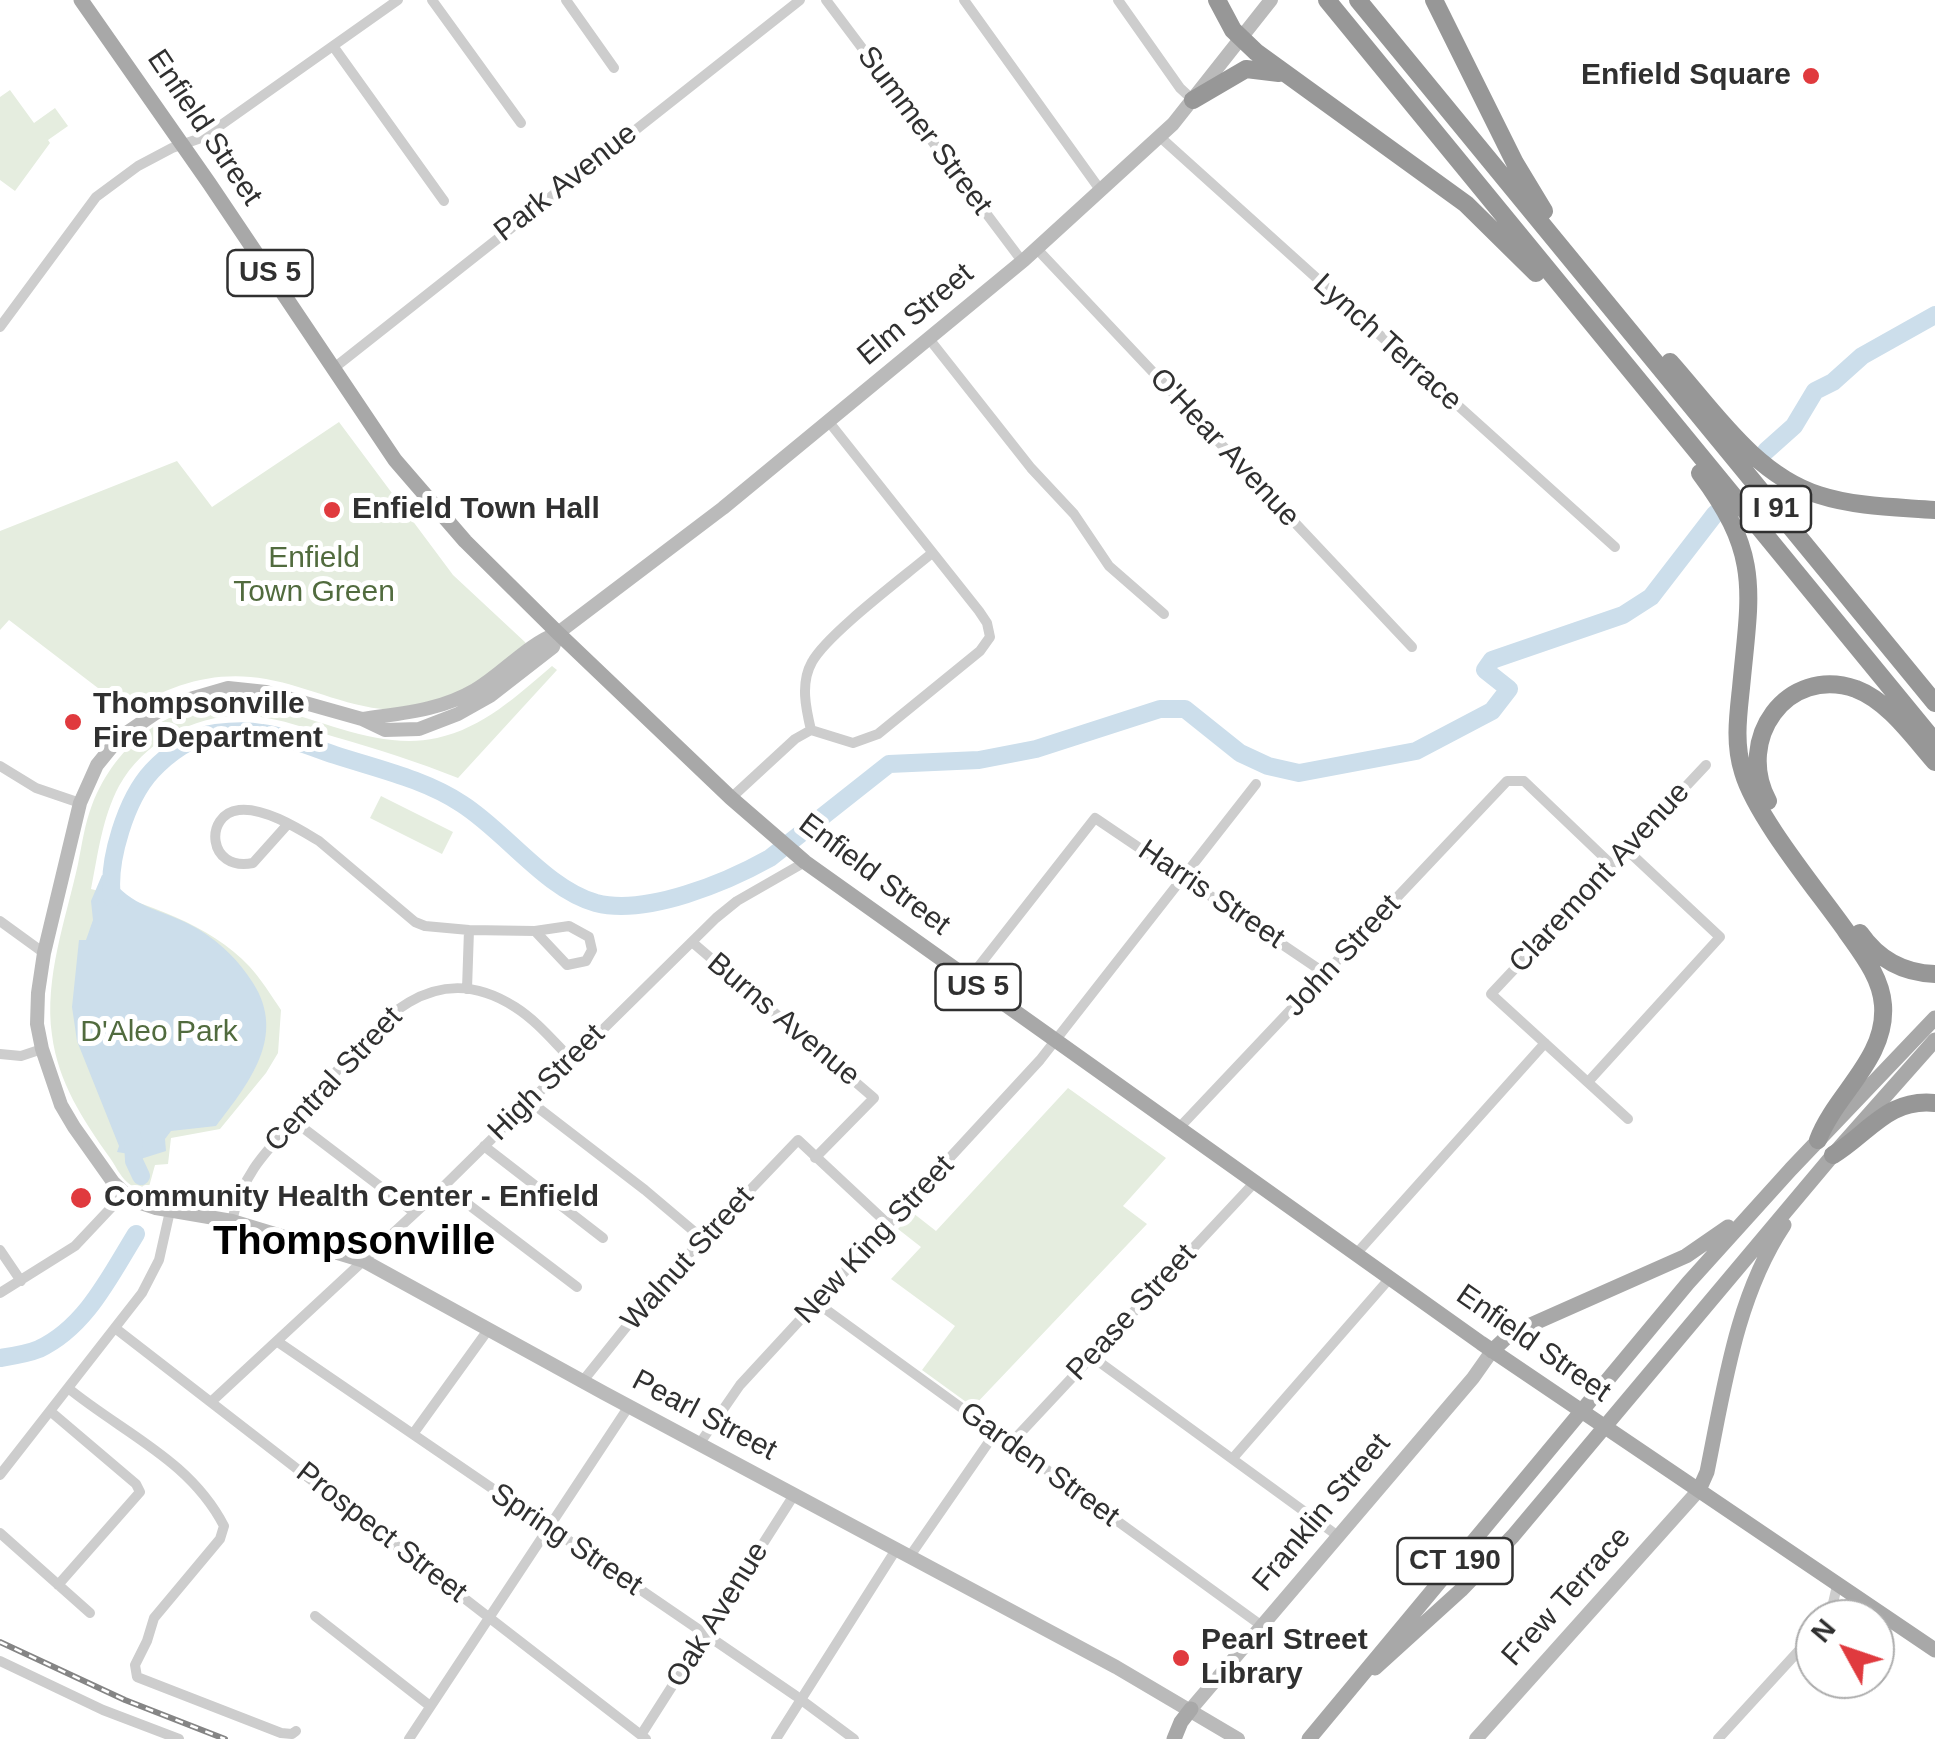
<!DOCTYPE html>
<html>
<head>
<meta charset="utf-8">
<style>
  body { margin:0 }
  #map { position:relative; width:1935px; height:1739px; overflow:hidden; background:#fff; font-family:Arial,sans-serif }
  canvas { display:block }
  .north { position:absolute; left:1795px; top:1599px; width:100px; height:100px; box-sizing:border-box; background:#fff; border:2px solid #acacac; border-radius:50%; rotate:310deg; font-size:28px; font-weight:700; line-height:40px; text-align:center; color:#303030 }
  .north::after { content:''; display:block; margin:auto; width:35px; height:45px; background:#e03a3e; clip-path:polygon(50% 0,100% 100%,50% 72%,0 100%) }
</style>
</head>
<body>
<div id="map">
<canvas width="1935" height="1739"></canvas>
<div class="north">N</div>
</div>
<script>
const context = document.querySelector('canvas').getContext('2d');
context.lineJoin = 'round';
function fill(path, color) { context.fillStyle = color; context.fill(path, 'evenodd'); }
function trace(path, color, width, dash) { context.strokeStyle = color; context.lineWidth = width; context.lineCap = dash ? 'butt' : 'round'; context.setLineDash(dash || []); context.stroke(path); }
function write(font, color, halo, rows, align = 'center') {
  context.font = font + ' Arial,sans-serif'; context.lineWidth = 10; context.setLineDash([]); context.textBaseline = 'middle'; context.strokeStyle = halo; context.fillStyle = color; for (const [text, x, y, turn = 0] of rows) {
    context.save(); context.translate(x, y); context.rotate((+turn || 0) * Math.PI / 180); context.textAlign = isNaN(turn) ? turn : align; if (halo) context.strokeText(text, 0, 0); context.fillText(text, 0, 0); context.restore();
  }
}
fill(new Path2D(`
  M10 90 34 123 55 108 68 126 48 140 50 143 15 191 0 180V97Z
  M339 422 453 575 526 643C497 667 468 694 431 705 372 722 322 689 266 679 215 670 171 684 128 711L9 620 0 630V531L177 461 212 507Z
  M552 666 557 670 458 778C418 762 377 749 335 737 309 729 281 719 254 716 201 711 145 739 119 786 102 818 98 854 91 889 143 902 211 925 249 966 261 979 271 995 281 1010L278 1053 266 1073 220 1129 171 1138 168 1164 155 1165 147 1194C141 1190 132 1187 127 1182 120 1176 115 1165 110 1158 83 1120 58 1082 52 1035 44 978 66 919 78 864 82 844 85 823 92 805 122 728 195 688 275 709 326 722 383 750 437 738 483 728 518 695 552 666Z
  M381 796 453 832 442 854 370 818Z
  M1068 1088 1166 1158 1123 1206 1147 1224 973 1407 922 1370 955 1326 891 1279 921 1247 898 1229 913 1213 936 1231Z`), '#e5eddf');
fill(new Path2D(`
  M102 875 117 878 118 887C141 910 170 912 198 929 220 942 240 962 253 983 287 1036 249 1083 216 1126L171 1131 165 1139 166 1151 131 1162 129 1154 117 1152 119 1146 77 1041 72 1007 79 940H86L93 920 91 901Z`), '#ccdeeb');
trace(new Path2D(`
  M1766 451 1794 426 1815 391 1833 382 1862 356 1935 315
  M112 898C107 861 126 799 152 771 168 754 192 736 216 733 231 731 247 730 262 733 286 736 311 747 335 755 378 769 424 779 462 804 506 832 546 889 596 903 647 916 727 882 770 858L889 764 979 760 1036 749 1160 709H1185L1240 753 1268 766 1299 773 1416 751 1492 711 1509 689 1485 670 1492 660 1623 615 1651 597 1715 514
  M133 1138 134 1161 141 1176
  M0 1358C13 1356 27 1354 39 1349 86 1327 110 1276 136 1234`), '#ccdeeb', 18);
trace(new Path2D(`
  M432 0 521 123
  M566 0 614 68
  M826 0 1022 261
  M964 0 1101 191
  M1118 0 1180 88 1193 100
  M333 46 444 201
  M1160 137 1615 547
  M1037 249 1412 647
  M0 327 96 197 138 166 172 148 204 137 398 0
  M930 340 1031 468 1074 514 1109 566 1164 614
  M334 368 800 0
  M811 730 853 743 878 734 980 651 990 637 987 623 979 611 829 422
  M811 730C806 709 800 683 812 662 827 634 905 576 932 553
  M0 766 36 788 80 803
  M731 798 795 739 811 730
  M287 825 253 863C207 872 204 814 239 810 264 807 299 829 319 841L415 922 425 926 469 930 535 931 569 926 589 937 592 950 586 961 567 965 535 931
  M0 921 44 953
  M692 942 874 1098 815 1158
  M968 980 1095 818 1326 974
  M467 989 469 930
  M0 1054 21 1056 42 1049
  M1588 1082 1720 937 1627 850
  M528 1100 645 1190 703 1239
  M1628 1119 1491 994 1706 765
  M294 1121 415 1213
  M1178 1129 1507 781H1524L1612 865
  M484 1146 603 1238
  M444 1186 577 1287
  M232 1221C243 1167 276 1143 311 1102 364 1040 423 948 515 1007 537 1021 553 1041 571 1059
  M0 1250 21 1281
  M1356 1254 1545 1043
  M0 1293 75 1246 124 1194
  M817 1303 1262 1626
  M115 1328 646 1739
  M278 1342 796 1696 854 1739
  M1091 1356 1338 1536
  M582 1382 663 1281 798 1140 889 1225
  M68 1388C123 1433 190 1460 224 1526L220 1539 154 1618 147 1641 135 1665 137 1677 281 1733 292 1734 296 1731
  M212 1401 444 1186 716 918 737 901 805 862
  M50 1411 136 1484 140 1492 58 1585
  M413 1434 488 1330
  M700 1443 740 1385 1040 1060 1256 784
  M1010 1444 1255 1182
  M1233 1458 1390 1278
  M0 1475 142 1293 159 1260 170 1211
  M0 1533 90 1613
  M910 1556 995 1433
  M315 1616 430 1706
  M1830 1616 1837 1586
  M1828 1619 1856 1598
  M0 1661 103 1710 179 1739
  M641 1735 794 1495
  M409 1739 629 1406
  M776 1739 897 1548
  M1718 1739 1815 1633`), '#cdcdcd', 10);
trace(new Path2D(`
  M558 633 553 647 490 696 458 714 419 729 385 730 362 719 266 692 228 688 166 706 119 738 97 765 80 803 44 953 38 993 37 1024 42 1049 61 1105 74 1127 113 1182 132 1200 156 1208 232 1221 364 1261 604 1393 1116 1667 1238 1739
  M363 719C402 713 439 711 475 690 504 673 526 645 558 633L723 508 1024 260 1173 124 1271 0
  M1191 1709 1473 1378 1492 1351
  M1476 1739 1699 1490`), '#bababa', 14);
trace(new Path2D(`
  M81 0 209 183 395 460 465 541 558 633 731 798 805 862 1481 1343 1935 1650
  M1492 1351 1510 1334 1686 1256 1728 1227
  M1699 1490 1707 1472C1724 1389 1736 1297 1784 1225
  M1375 1668 1461 1590 1513 1536 1833 1155 1935 1040
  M1174 1739 1181 1722 1191 1709
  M1309 1739 1688 1283 1791 1169 1935 1018`), '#a8a8a8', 15);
trace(new Path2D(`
  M1217 0 1233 30 1256 52 1466 204 1536 273
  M1327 0 1935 742
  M1358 0 1935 703
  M1434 0 1515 163 1544 211
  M1193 100 1246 69 1279 73
  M1670 362C1713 410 1755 475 1819 495 1856 507 1897 507 1935 510
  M1700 473C1762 556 1750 591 1741 688 1738 716 1734 744 1743 772 1756 817 1817 890 1846 931 1862 954 1881 977 1883 1005 1887 1059 1835 1094 1818 1140
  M1768 801C1735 740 1786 665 1856 689 1888 701 1913 737 1935 762
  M1860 933C1878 959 1903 973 1935 974
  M1833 1155C1869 1133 1888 1098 1935 1103`), '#979797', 18);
const rail = new Path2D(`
  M0 1642 125 1700 225 1739`);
trace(rail, '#858585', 6);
trace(rail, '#fff', 2.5, [8]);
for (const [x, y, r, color] of [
  [1811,76,10,"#e03a3e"],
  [332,510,10,"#e03a3e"],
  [73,722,10,"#e03a3e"],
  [81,1198,12,"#e03a3e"],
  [1181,1658,10,"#e03a3e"]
]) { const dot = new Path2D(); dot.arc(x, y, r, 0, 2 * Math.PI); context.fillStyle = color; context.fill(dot); trace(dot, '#fff', 4); }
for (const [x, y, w] of [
  [270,273,85],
  [1776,509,70],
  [978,987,85],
  [1455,1561,115]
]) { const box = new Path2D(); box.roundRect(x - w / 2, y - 23, w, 46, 8); context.fillStyle = '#fff'; context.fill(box); trace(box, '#303030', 2.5); }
write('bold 28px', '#303030', null, [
  ["US 5",270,273],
  ["I 91",1776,509],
  ["US 5",978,987],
  ["CT 190",1455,1561]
]);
write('bold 30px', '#303030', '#fff', [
  ["Enfield Square",1791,76,"right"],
  ["Enfield Town Hall",352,510],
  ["Thompsonville",93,705],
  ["Fire Department",93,739],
  ["Community Health Center - Enfield",104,1198],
  ["Pearl Street",1201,1641],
  ["Library",1201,1675]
], 'left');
write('30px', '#303030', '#fff', [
  ["Enfield Street",204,128,56],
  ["Summer Street",924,131,53],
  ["Park Avenue",566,183,-38],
  ["Elm Street",916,315,-40],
  ["Lynch Terrace",1387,343,42],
  ["O'Hear Avenue",1224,448,47],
  ["Enfield Street",874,875,37],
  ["Claremont Avenue",1600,878,-47],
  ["Harris Street",1211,895,34],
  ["John Street",1343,956,-47],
  ["Burns Avenue",783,1020,40],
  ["Central Street",334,1080,-47],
  ["High Street",547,1083,-45],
  ["New King Street",875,1240,-47],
  ["Walnut Street",688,1259,-48],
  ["Pease Street",1132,1313,-47],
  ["Enfield Street",1533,1344,35],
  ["Pearl Street",704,1416,28],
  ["Garden Street",1039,1465,36],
  ["Franklin Street",1322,1513,-50],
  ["Prospect Street",381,1533,38],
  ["Spring Street",566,1540,34],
  ["Frew Terrace",1567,1597,-48],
  ["Oak Avenue",718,1615,-58]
]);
write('30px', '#516b3e', '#fff', [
  ["Enfield",314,559],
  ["Town Green",314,593],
  ["D'Aleo Park",159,1033]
]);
write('bold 40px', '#000', '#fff', [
  ["Thompsonville",354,1243]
]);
</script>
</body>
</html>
